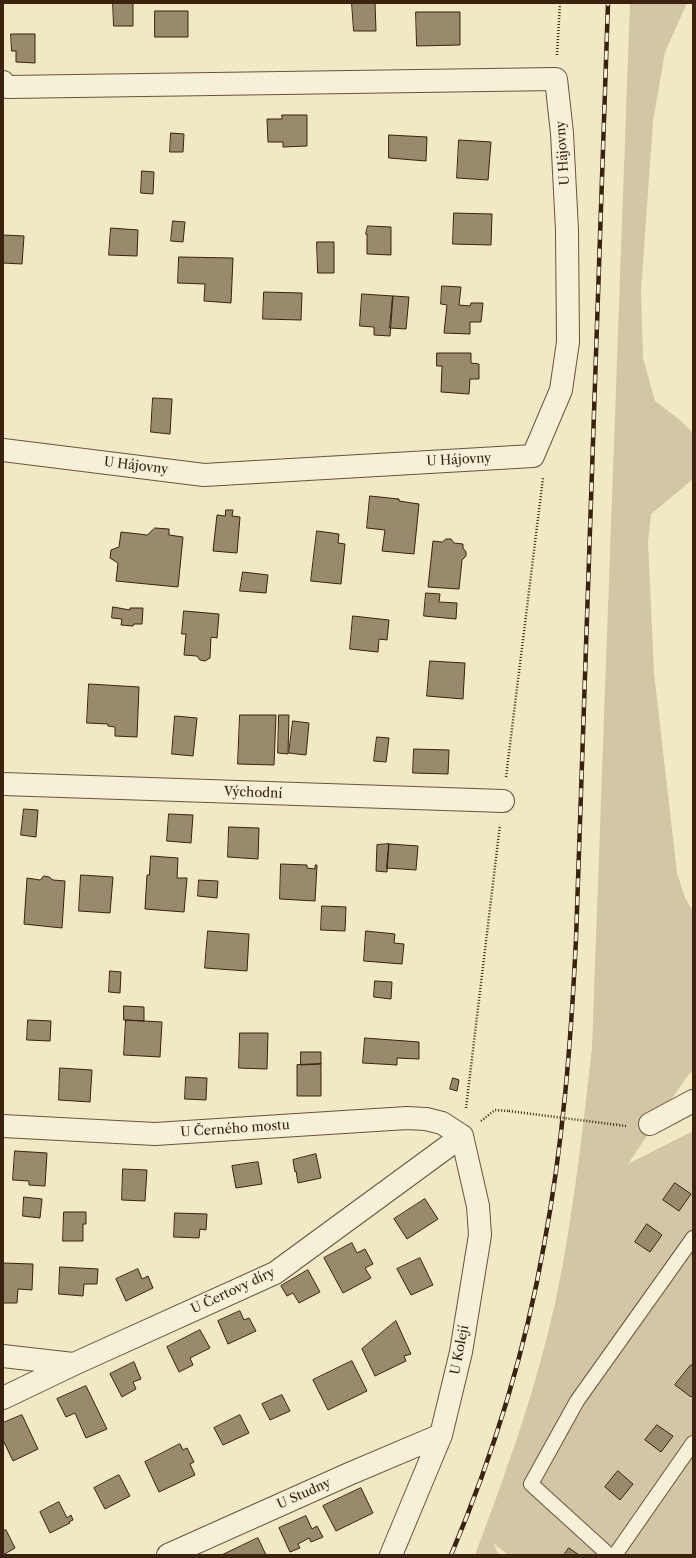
<!DOCTYPE html>
<html>
<head>
<meta charset="utf-8">
<style>
  body { margin:0 }
  #map { position:relative; width:696px; height:1558px; overflow:hidden; background:#f1e8c4; font-family:"Libre Caslon Text",serif }
  canvas { display:block }
  .frame { position:absolute; inset:0; border:4px solid #3a220e; pointer-events:none }
</style>
</head>
<body>
<div id="map">
<canvas width="696" height="1558"></canvas>
<div class="frame"></div>
</div>
<script>
const context = document.querySelector('canvas').getContext('2d');
context.lineJoin = 'round';
function fill(path, color) { context.fillStyle = color; context.fill(path, 'evenodd'); }
function trace(path, color, width, dash) { context.strokeStyle = color; context.lineWidth = width; context.lineCap = dash ? 'butt' : 'round'; context.setLineDash(dash || []); context.stroke(path); }
function write(font, color, halo, rows, align = 'center') {
  context.font = font + ' "Libre Caslon Text",serif'; context.lineWidth = 3.5; context.setLineDash([]); context.textBaseline = 'middle'; context.strokeStyle = halo; context.fillStyle = color; for (const [text, x, y, turn = 0] of rows) {
    context.save(); context.translate(x, y); context.rotate((+turn || 0) * Math.PI / 180); context.textAlign = isNaN(turn) ? turn : align; if (halo) context.strokeText(text, 0, 0); context.fillText(text, 0, 0); context.restore();
  }
}
fill(new Path2D(`
  M630 3H687L665 52 653 121 641 291 643 358 655 401 680 420 693 433V479L651 514 648 542 654 673 677 873 685 898 693 911V1071L688 1075 628 1164 693 1131V1555H508L493 1543 499 1555H475C508 1468 539 1381 558 1289 574 1209 583 1128 592 1047Z`), '#d2c6a5');
const building = new Path2D(`
  M113 3H133V26H114Z
  M352 3H375L376 31H354Z
  M155 11H188V37H155Z
  M416 12H460V45L417 46Z
  M11 34H35V63L16 62V51H12Z
  M282 115H307V146L283 147V142H268L267 119H282Z
  M171 133 184 134 183 152H170Z
  M389 135 427 137 426 161 389 158Z
  M459 140 491 142 488 180 457 178Z
  M142 171 154 172 153 194 141 193Z
  M454 213 492 214 491 245 453 244Z
  M173 221 185 222 183 242 171 241Z
  M368 226 391 227V255L367 254V234H366Z
  M111 228 138 230 137 256 109 255Z
  M3 235 24 236 22 264 3 263Z
  M317 242H334V273H318Z
  M179 257 233 258 231 303 204 301 205 284 178 283Z
  M442 286 461 287 459 305 470 306 471 303H483L481 322H470V334L444 333 447 305 441 304Z
  M264 292 302 293 301 320 263 319Z
  M362 294 393 296 390 336 374 335V327L360 326Z
  M393 296 409 297 406 329 390 328Z
  M437 353H471V363L479 364V379H470L469 394 441 392 442 366H437Z
  M153 398 172 399 170 434 151 432Z
  M370 496 399 499V501L419 504 414 554 382 551 385 530 367 528Z
  M226 510H233L232 516 240 517 237 553 213 551 217 515 225 516Z
  M155 528 169 529V535L183 537 178 587 116 581 118 563 110 558 111 550 119 547 121 532 147 535Z
  M317 531 339 534 338 543 345 544 341 584 311 581Z
  M446 539H451L454 543 463 544V548L466 552V556L462 560 459 589 428 587 433 541 442 542Z
  M243 572 268 575 266 593 240 591Z
  M426 593 440 594 439 602 457 603 456 619 424 616Z
  M113 607 130 610V608H143L142 624H134L133 626 121 625 122 619 112 618Z
  M184 611 219 614 217 638 211 637 210 658 205 661 200 660 197 656 184 655 186 634H182Z
  M353 616 389 620 387 640 379 639 378 652 350 649Z
  M430 661 465 663 463 699 427 696Z
  M89 684 139 687 137 737 115 736V727L108 726V724L87 723Z
  M240 715H276L274 765 238 764Z
  M279 715H289L288 754 278 753Z
  M175 716 197 718 193 756 172 754Z
  M293 721 309 723 306 755 289 753Z
  M377 737 389 738 386 762 374 761Z
  M414 749 449 750 448 774 413 773Z
  M24 809 38 810 36 837 21 835Z
  M169 814 193 815 191 843 167 841Z
  M229 827 259 828 258 859 228 857Z
  M389 844 418 846 416 870 387 868Z
  M389 844 387 872 376 871 377 845Z
  M151 856 178 858 177 878H187L184 912 145 909 147 875H149Z
  M281 864 307 865V868L315 869V865H317L315 901 280 899Z
  M81 875 113 877 110 913 79 911Z
  M44 876 49 877 53 880 65 881 62 928 24 924 27 878 40 880Z
  M199 880 218 881 217 898 198 896Z
  M322 906 346 907 345 931 321 930Z
  M208 931 249 934 247 971 205 968Z
  M366 931 395 934 394 943 404 944 402 964 364 961Z
  M110 971 121 972 120 993 109 992Z
  M375 981 392 982 391 999 374 997Z
  M124 1006 144 1007V1021L124 1020Z
  M28 1020 51 1021 50 1041 27 1040Z
  M126 1020 162 1022 160 1057 124 1055Z
  M240 1033H268L267 1069 239 1068Z
  M365 1038 419 1042V1059L397 1058V1065L363 1063Z
  M301 1052H321V1064L301 1065Z
  M321 1064V1096H297V1065Z
  M60 1068 92 1070 90 1102 59 1100Z
  M186 1077 207 1078 206 1100 185 1099Z
  M453 1078 459 1080 457 1091 450 1089Z
  M15 1151 47 1153 45 1186 29 1185V1181L13 1180Z
  M316 1154 321 1178 298 1183 296 1171 295 1172 293 1160Z
  M258 1162 262 1184 236 1188 232 1166Z
  M123 1169 147 1170 145 1201 122 1200Z
  M675 1183 691 1194 679 1211 663 1200Z
  M24 1197 42 1199 40 1218 23 1216Z
  M425 1199 438 1219 407 1239 394 1219Z
  M64 1212H86V1224H83V1241H63Z
  M175 1213 207 1214 206 1230 200 1229 199 1238 174 1237Z
  M647 1224 662 1235 650 1252 635 1242Z
  M352 1243 357 1253 365 1249 373 1264 365 1268 371 1278 343 1293 324 1258Z
  M420 1258 433 1285 411 1295 397 1269Z
  M3 1263 33 1264 32 1290 18 1289 17 1303H3Z
  M60 1267 98 1269 97 1284H84L83 1296 59 1294Z
  M138 1269 142 1279 148 1276 153 1288 126 1301 116 1279Z
  M308 1270 320 1292 299 1303 293 1293 287 1296 281 1286Z
  M240 1311 244 1320 249 1318 256 1331 228 1344 218 1321Z
  M396 1321 411 1354 404 1356 406 1361 375 1376 362 1349Z
  M200 1330 210 1348 190 1358 193 1365 179 1372 167 1347Z
  M352 1361 367 1391 328 1410 313 1380Z
  M134 1362 141 1379 133 1382 136 1389 122 1397 110 1374Z
  M691 1365 693 1366V1395L691 1397 675 1385Z
  M86 1386 107 1429 86 1438 75 1413 66 1417 57 1399Z
  M282 1395 290 1411 270 1420 262 1404Z
  M22 1415 38 1449 13 1461 3 1440V1423Z
  M240 1415 249 1433 223 1445 214 1428Z
  M657 1425 673 1436 661 1452 645 1440Z
  M180 1444 183 1450 187 1448 194 1462 190 1464 195 1475 159 1492 145 1462Z
  M618 1471 633 1484 620 1500 605 1487Z
  M119 1475 130 1496 105 1509 94 1488Z
  M361 1488 373 1513 336 1531 323 1506Z
  M59 1502 67 1518 71 1515 73 1520 69 1522 70 1523 50 1533 40 1512Z
  M306 1516 312 1529 317 1526 323 1537 311 1542 309 1538 298 1544 300 1548 290 1552 279 1528Z
  M6 1530 15 1548 3 1555V1531Z
  M258 1538 266 1555H222Z
  M569 1548 579 1555H564Z`);
fill(building, '#99896d');
trace(building, '#3a220e', 1);
const service = new Path2D(`
  M609 1555 531 1484 577 1401 693 1238
  M615 1555 693 1443`);
const minor = new Path2D(`
  M3 82 7 87 556 79 562 133 567 230 568 342 561 390 533 456 204 475 3 450
  M3 784 503 801
  M650 1124 693 1101
  M3 1126 155 1134 407 1118 426 1119 442 1123 462 1136
  M3 1356 73 1364
  M3 1398 74 1364 275 1273 462 1136
  M168 1555 349 1474 441 1435
  M391 1555 441 1435 461 1352 480 1235 478 1206 462 1136`);
trace(service, '#68543c', 16);
trace(minor, '#68543c', 24);
trace(new Path2D(`
  M557 55 560 3
  M506 777 543 478
  M466 1108 500 825
  M481 1121 495 1110 509 1111`), '#3a220e', 2.5, [1, 2]);
trace(service, '#f6f0d9', 14);
trace(minor, '#f6f0d9', 22);
const rail = new Path2D(`
  M451 1555C493 1456 525 1352 544 1245 563 1144 571 1042 576 939L608 3`);
trace(rail, '#3a220e', 4.5);
trace(rail, '#f6f0d9', 3, [9]);
trace(new Path2D(`
  M509 1111 626 1126`), '#3a220e', 2.5, [1, 2]);
write('13px', '#3a220e', '#f6f0d9', [
  ["U Hájovny",563,153,-94],
  ["U Hájovny",459,460,-3],
  ["U Hájovny",136,466,7],
  ["Východní",253,793,2],
  ["U Černého mostu",235,1129,-4],
  ["U Čertovy díry",233,1291,-25],
  ["U Kolejí",460,1350,-79],
  ["U Studny",304,1494,-24]
]);
</script>
</body>
</html>
